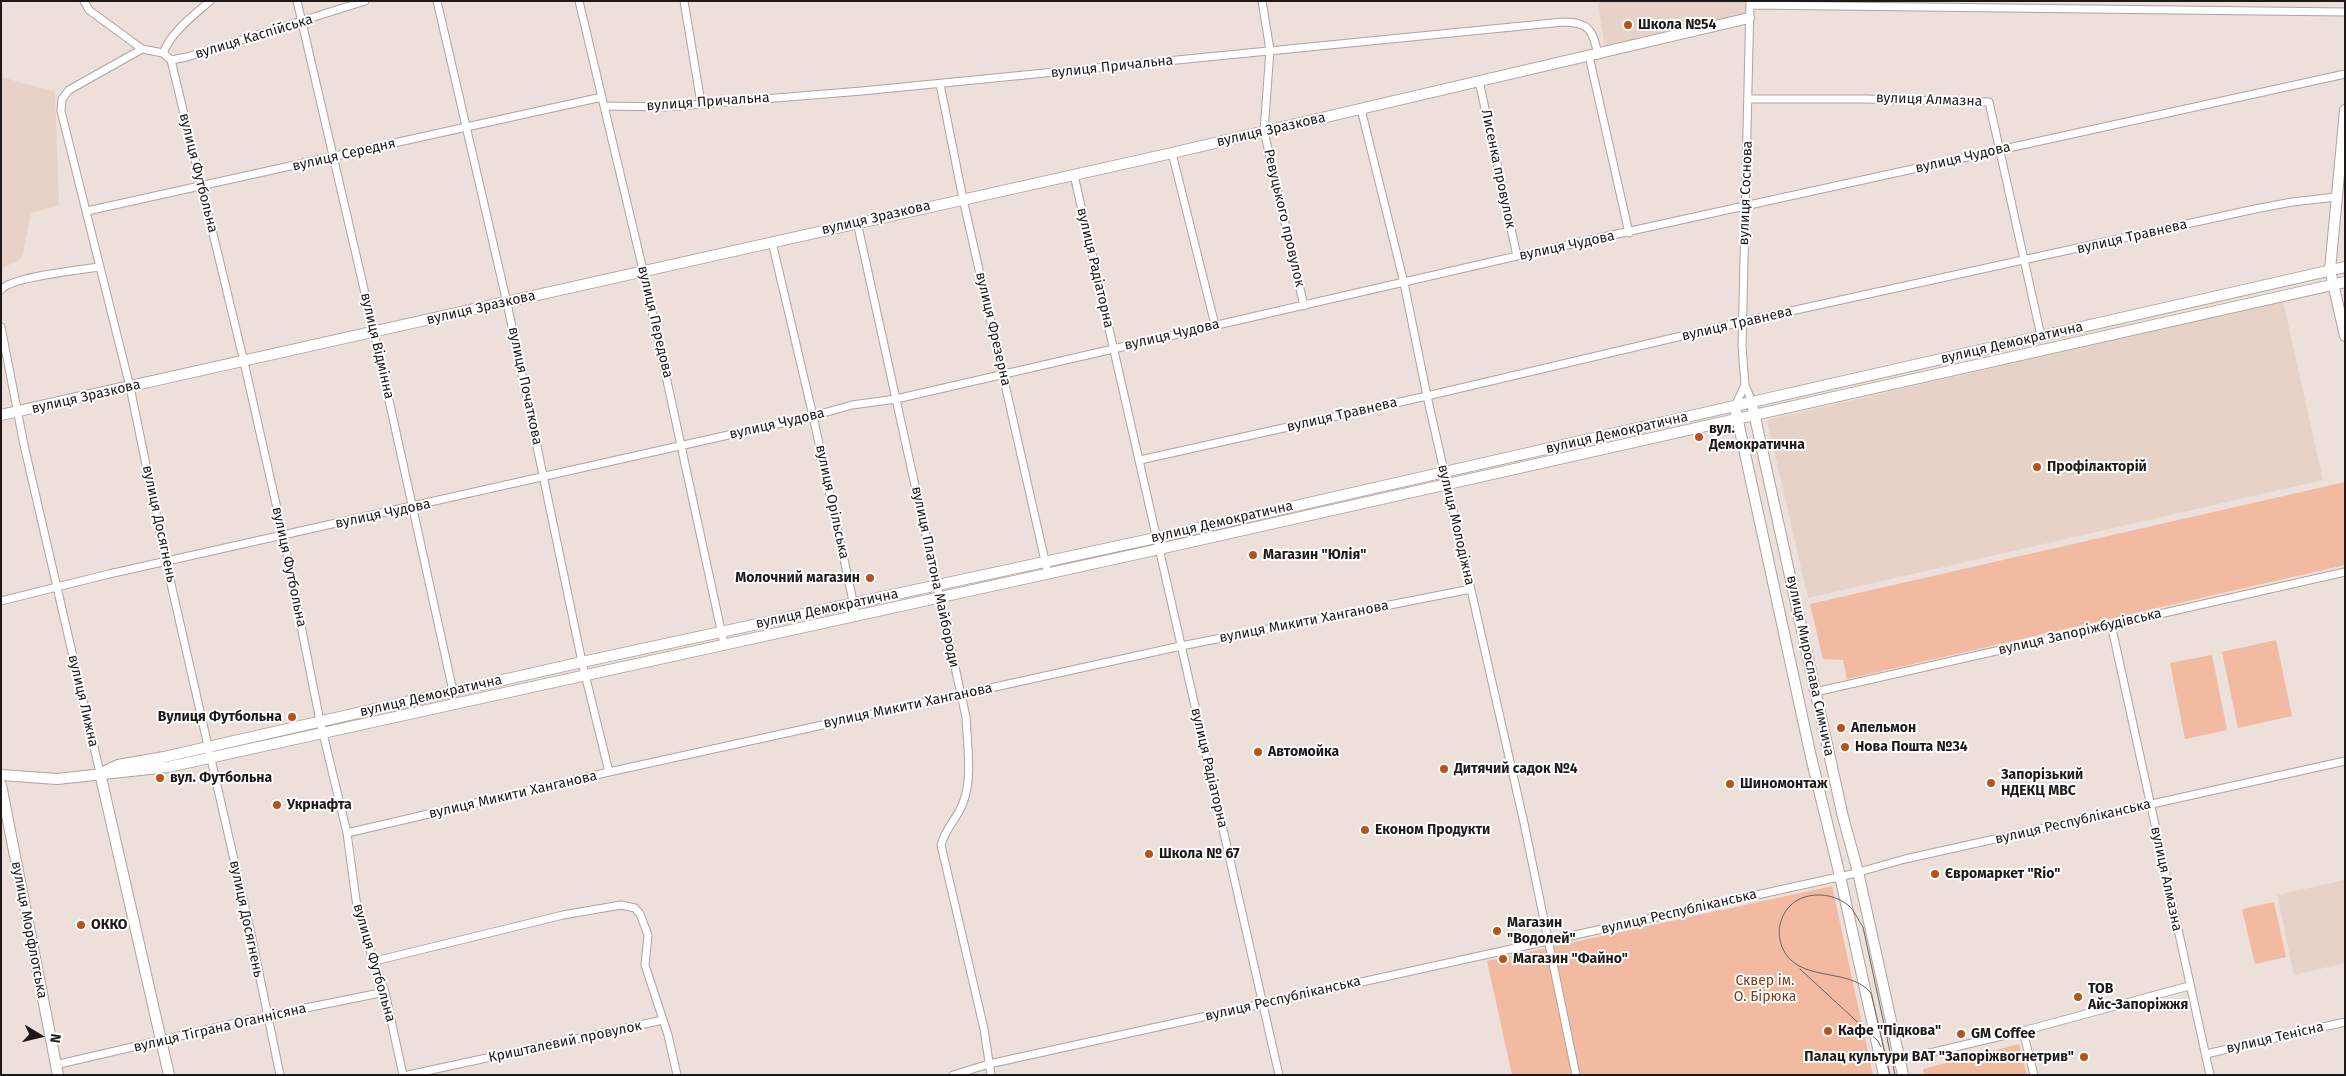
<!DOCTYPE html>
<html>
<head>
<meta charset="utf-8">
<style>
  body { margin:0 }
  #map { position:relative; width:2346px; height:1076px; overflow:hidden; background:#eddfd9; font-family:"Fira Sans",sans-serif }
  canvas { display:block }
  .frame { position:absolute; inset:0; border:2px solid #1e1917; pointer-events:none }
  .north { position:absolute; left:15px; top:1011px; width:50px; height:50px; -webkit-text-stroke:4px #fff; paint-order:stroke; rotate:99deg; font-size:14px; font-weight:700; line-height:20px; text-align:center; color:#1e1917 }
  .north::after { content:''; display:block; margin:auto; width:18px; height:22px; background:#1e1917; clip-path:polygon(50% 0,100% 100%,50% 72%,0 100%) }
</style>
</head>
<body>
<div id="map">
<canvas width="2346" height="1076"></canvas>
<div class="frame"></div>
<div class="north">N</div>
</div>
<script>
const context = document.querySelector('canvas').getContext('2d');
context.lineJoin = 'round';
function fill(path, color) { context.fillStyle = color; context.fill(path, 'evenodd'); }
function trace(path, color, width, dash) { context.strokeStyle = color; context.lineWidth = width; context.lineCap = dash ? 'butt' : 'round'; context.setLineDash(dash || []); context.stroke(path); }
function write(font, color, halo, rows, align = 'center') {
  context.font = font + ' "Fira Sans",sans-serif'; context.lineWidth = 4; context.setLineDash([]); context.textBaseline = 'middle'; context.strokeStyle = halo; context.fillStyle = color; for (const [text, x, y, turn = 0] of rows) {
    context.save(); context.translate(x, y); context.rotate((+turn || 0) * Math.PI / 180); context.textAlign = isNaN(turn) ? turn : align; if (halo) context.strokeText(text, 0, 0); context.fillText(text, 0, 0); context.restore();
  }
}
fill(new Path2D(`
  M1598 1H1746L1745 15 1605 49Z
  M1 77 55 92 59 205 31 213 22 258 1 269Z
  M2283 301 2323 480 1808 598 1767 420Z
  M2345 880V963L2294 975 2277 895Z`), '#e7d2c8');
fill(new Path2D(`
  M2345 482V565L1847 679 1843 660 1823 659 1810 604Z
  M2276 640 2292 716 2238 728 2222 652Z
  M2212 655 2227 730 2185 739 2170 663Z
  M1832 886 1873 1075H1512L1487 961Z
  M2274 902 2286 957 2255 964 2242 909Z
  M2019 1044 2027 1075H1924L1923 1069Z`), '#f2baa1');
const street = new Path2D(`
  M84 1 89 10 142 49
  M297 1 374 332 453 691
  M437 1 507 303 582 662 609 772
  M579 1 643 270 724 644
  M684 1 701 103
  M1262 1 1270 50 1264 131 1304 306
  M1750 2 1742 346 1745 385 1752 402
  M1750 5 2345 12
  M163 53C172 31 193 16 210 1
  M1589 56 1629 233
  M171 60 187 57 365 1
  M1479 81 1517 256
  M940 84 963 199 1048 574
  M1749 99H1864L1989 102 2041 336
  M604 106 665 107 862 91 1563 22C1590 22 1593 31 1598 55
  M1361 109 1404 283 1427 396 1524 823 1576 1075
  M1172 153 1215 325
  M1074 175 1279 1075
  M87 211 602 97
  M857 222 966 717C967 744 973 778 963 803 957 819 946 827 941 845L984 1029 991 1075
  M772 242 813 416 856 615
  M1 290C9 277 81 270 99 267
  M1 327 24 445 100 773
  M1735 406 1745 385
  M1140 460 1427 396 1741 322 2255 209 2292 202 2336 197
  M1 601 109 574 813 416 852 405 896 399 1517 256 2345 74
  M2111 624 2210 1075
  M1815 692 2345 572
  M347 833 609 772 1181 646 1471 589
  M375 961 563 915 621 905 635 908 640 914 648 935 645 965 668 1035 677 1075
  M2023 1031 2034 1075
  M2206 1054 2345 1022
  M1900 1060 2023 1031 2189 986
  M55 1065 266 1016 385 992
  M280 1075 251 934 166 562 130 387 61 111 62 99 69 90 142 49 163 53 171 60 244 362 283 535 320 721 347 833 356 900 365 936 385 992 403 1075
  M408 1075 663 1020
  M953 1075 989 1064 1852 874 1905 859 2345 761`);
const secondary = new Path2D(`
  M2345 110 2330 270 2345 336
  M1753 408 1843 817 1858 872 1903 1075
  M1736 412 1811 757 1840 876 1884 1075
  M1 415 1172 153 1749 18
  M103 772 118 765 164 757 582 662 1146 540 2345 267
  M100 773 169 1075
  M1 775 57 779 168 767 1146 552 2345 282
  M1 785 58 1075`);
trace(street, '#b0a39d', 9);
trace(secondary, '#b0a39d', 12);
trace(street, '#fff', 7);
trace(secondary, '#fff', 10);
trace(new Path2D(`
  M1800 969 1878 1041 1881 1047
  M1890 1075 1871 993C1849 966 1797 984 1782 947 1779 939 1778 930 1781 921 1790 892 1826 888 1848 905 1855 911 1858 920 1863 927L1895 1075`), '#6c6460', 1);
for (const [x, y, r, color] of [
  [1628,25,5,"#b6531b"],
  [1699,437,5,"#b6531b"],
  [2037,467,5,"#b6531b"],
  [1253,555,5,"#b6531b"],
  [870,578,5,"#b6531b"],
  [292,717,5,"#b6531b"],
  [1841,728,5,"#b6531b"],
  [1845,747,5,"#b6531b"],
  [1258,752,5,"#b6531b"],
  [1444,769,5,"#b6531b"],
  [160,778,5,"#b6531b"],
  [1991,783,5,"#b6531b"],
  [1730,784,5,"#b6531b"],
  [277,805,5,"#b6531b"],
  [1365,830,5,"#b6531b"],
  [1149,854,5,"#b6531b"],
  [1935,874,5,"#b6531b"],
  [81,925,5,"#b6531b"],
  [1497,931,5,"#b6531b"],
  [1503,959,5,"#b6531b"],
  [2078,997,5,"#b6531b"],
  [1828,1031,5,"#b6531b"],
  [1961,1034,5,"#b6531b"],
  [2084,1057,5,"#b6531b"]
]) { const dot = new Path2D(); dot.arc(x, y, r, 0, 2 * Math.PI); context.fillStyle = color; context.fill(dot); trace(dot, '#fff', 2); }
write('bold 14px', '#1e1917', '#fff', [
  ["Школа №54",1638,25],
  ["вул.",1709,429],
  ["Демократична",1709,445],
  ["Профілакторій",2047,467],
  ["Магазин \"Юлія\"",1263,555],
  ["Молочний магазин",860,578,"right"],
  ["Вулиця Футбольна",282,717,"right"],
  ["Апельмон",1851,728],
  ["Нова Пошта №34",1855,747],
  ["Автомойка",1268,752],
  ["Дитячий садок №4",1454,769],
  ["Запорізький",2001,775],
  ["НДЕКЦ МВС",2001,791],
  ["вул. Футбольна",170,778],
  ["Шиномонтаж",1740,784],
  ["Укрнафта",287,805],
  ["Економ Продукти",1375,830],
  ["Школа № 67",1159,854],
  ["Євромаркет \"Rio\"",1945,874],
  ["Магазин",1507,923],
  ["\"Водолей\"",1507,939],
  ["ОККО",91,925],
  ["Магазин \"Файно\"",1513,959],
  ["ТОВ",2088,989],
  ["Айс-Запоріжжя",2088,1005],
  ["Кафе \"Підкова\"",1838,1031],
  ["GM Coffee",1971,1034],
  ["Палац культури ВАТ \"Запоріжвогнетрив\"",2074,1057,"right"]
], 'left');
write('14px', '#1e1917', '#fff', [
  ["вулиця Каспійська",254,37,-17],
  ["вулиця Причальна",1112,67,-6],
  ["вулиця Алмазна",1929,100,2],
  ["вулиця Причальна",708,102,-4],
  ["вулиця Зразкова",1271,130,-13],
  ["вулиця Середня",344,155,-13],
  ["вулиця Чудова",1963,158,-13],
  ["Лисенка провулок",1498,169,78],
  ["вулиця Футбольна",198,173,76],
  ["вулиця Соснова",1746,193,-88],
  ["вулиця Зразкова",876,218,-13],
  ["Ревуцького провулок",1284,218,77],
  ["вулиця Травнева",2132,237,-13],
  ["вулиця Чудова",1567,246,-12],
  ["вулиця Радіаторна",1095,268,77],
  ["вулиця Зразкова",481,308,-13],
  ["вулиця Передова",655,322,77],
  ["вулиця Травнева",1737,324,-13],
  ["вулиця Фрезерна",993,329,77],
  ["вулиця Чудова",1172,335,-13],
  ["вулиця Демократична",2012,343,-13],
  ["вулиця Відмінна",377,346,77],
  ["вулиця Початкова",525,386,78],
  ["вулиця Зразкова",86,397,-13],
  ["вулиця Травнева",1342,415,-13],
  ["вулиця Чудова",777,424,-13],
  ["вулиця Демократична",1617,433,-13],
  ["вулиця Орільська",832,502,78],
  ["вулиця Чудова",383,514,-12],
  ["вулиця Демократична",1222,522,-13],
  ["вулиця Досягнень",159,524,78],
  ["вулиця Молодіжна",1456,525,77],
  ["вулиця Футбольна",289,567,78],
  ["вулиця Платона Майбороди",935,577,78],
  ["вулиця Демократична",827,609,-12],
  ["вулиця Микити Ханганова",1304,622,-11],
  ["вулиця Запоріжбудівська",2080,632,-13],
  ["вулиця Мирослава Симчича",1810,666,78],
  ["вулиця Демократична",431,696,-13],
  ["вулиця Лижна",83,701,77],
  ["вулиця Микити Ханганова",908,706,-12],
  ["вулиця Радіаторна",1209,768,77],
  ["вулиця Микити Ханганова",513,795,-13],
  ["вулиця Республіканська",2073,822,-13],
  ["вулиця Алмазна",2166,879,78],
  ["вулиця Республіканська",1679,912,-13],
  ["вулиця Досягнень",246,919,78],
  ["вулиця Морфлотська",29,930,79],
  ["вулиця Футбольна",374,963,74],
  ["вулиця Республіканська",1283,999,-13],
  ["вулиця Тіграна Оганнісяна",220,1028,-13],
  ["вулиця Тенісна",2275,1038,-13],
  ["Кришталевий провулок",565,1042,-12]
]);
write('14px', '#803b16', '#fff', [
  ["Сквер ім.",1765,981],
  ["О. Бірюка",1765,997]
]);
</script>
</body>
</html>
